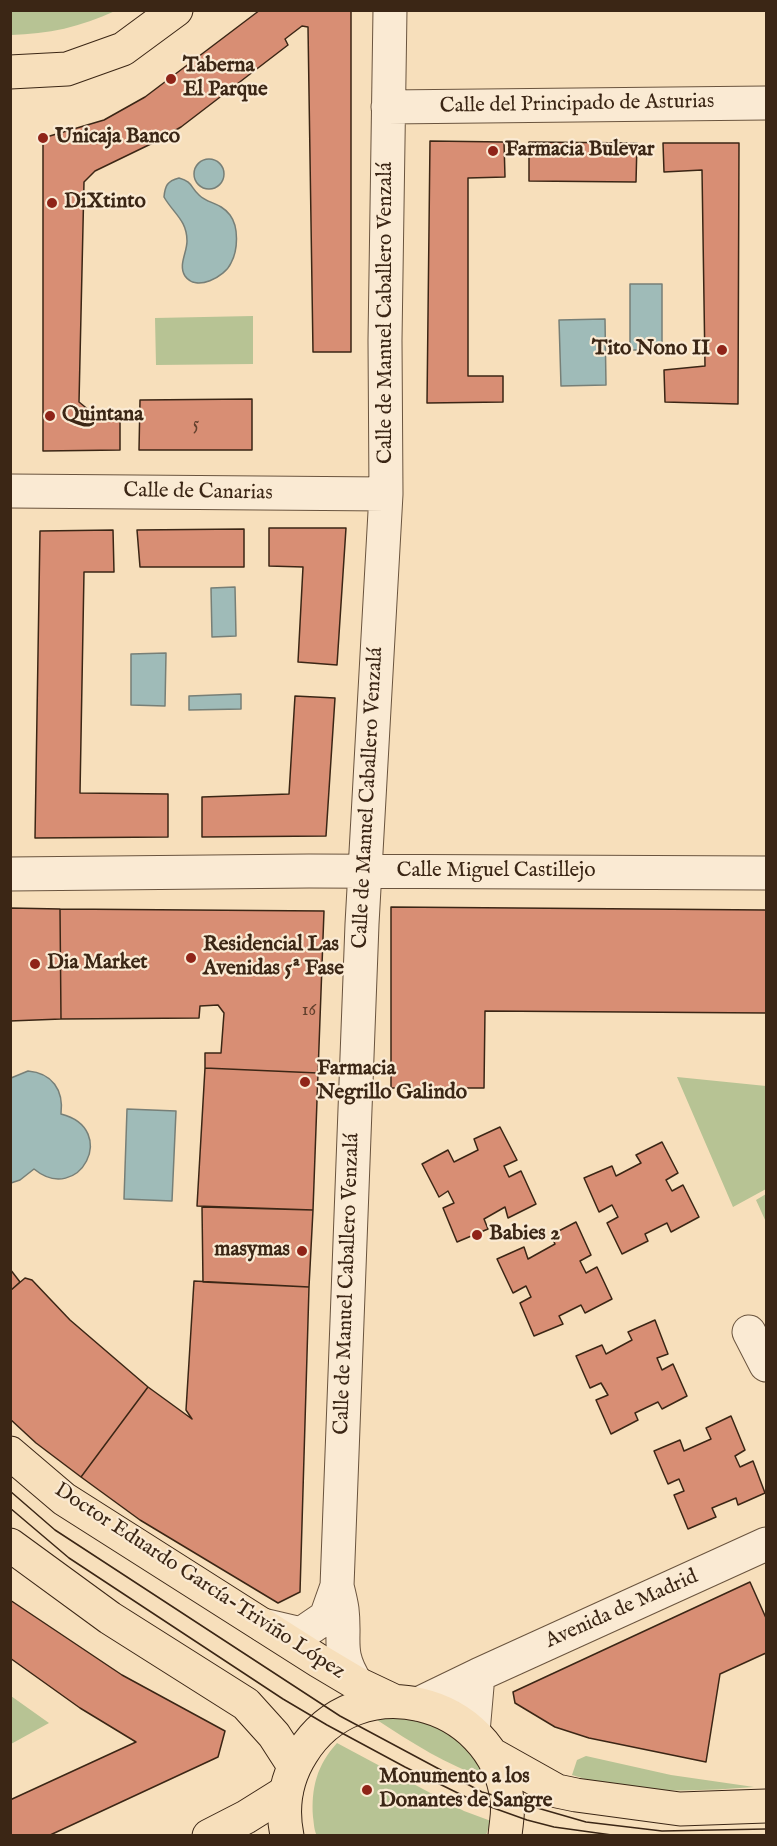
<!DOCTYPE html>
<html>
<head>
<meta charset="utf-8">
<style>
  body { margin:0 }
  #map { position:relative; width:777px; height:1846px; overflow:hidden; background:#f7dfbb; font-family:"IM FELL English",serif }
  canvas { display:block }
  .frame { position:absolute; inset:0; border:12px solid #3b2615; pointer-events:none }
</style>
</head>
<body>
<div id="map">
<canvas width="777" height="1846"></canvas>
<div class="frame"></div>
</div>
<script>
const context = document.querySelector('canvas').getContext('2d');
context.lineJoin = 'round';
function fill(path, color) { context.fillStyle = color; context.fill(path, 'evenodd'); }
function trace(path, color, width, dash) { context.strokeStyle = color; context.lineWidth = width; context.lineCap = dash ? 'butt' : 'round'; context.setLineDash(dash || []); context.stroke(path); }
function write(font, color, halo, rows, align = 'center') {
  context.font = font + ' "IM FELL English",serif'; context.lineWidth = 4.5; context.setLineDash([]); context.textBaseline = 'middle'; context.strokeStyle = halo; context.fillStyle = color; for (const [text, x, y, turn = 0] of rows) {
    context.save(); context.translate(x, y); context.rotate((+turn || 0) * Math.PI / 180); context.textAlign = isNaN(turn) ? turn : align; if (halo) context.strokeText(text, 0, 0); context.fillText(text, 0, 0); context.restore();
  }
}
fill(new Path2D(`
  M10 11 11 10 115 11C81 27 48 34 11 35Z
  M253 316V364L156 365 155 318Z
  M677 1077 766 1086V1189L733 1207Z
  M766 1194V1222L756 1200Z
  M11 1696 49 1723 11 1744H10Z
  M396 1715 421 1716 469 1744 487 1779C447 1765 412 1743 377 1720Z
  M337 1743 464 1811 491 1821 486 1835 317 1836C314 1830 314 1824 313 1817 311 1788 317 1765 337 1743Z
  M586 1756 671 1775 754 1787C704 1791 653 1793 604 1784 593 1782 583 1778 572 1775L577 1760Z`), '#b7c394');
const water = new Path2D(`
  M194 174a15 15 0 1 1 30 0a15 15 0 1 1-30 0Z
  M179 178C193 182 190 187 199 195 208 204 220 202 230 215 239 227 238 250 231 263 225 277 196 292 185 276 178 265 187 253 187 241 187 220 173 213 164 197 165 186 167 181 179 178Z
  M630 284H662V350H630Z
  M605 319 606 385 561 386 559 320Z
  M235 587 236 636 212 637 211 588Z
  M166 653 165 706 131 705V654Z
  M241 694V709L189 710V696Z
  M28 1071C52 1073 64 1090 61 1114 120 1129 79 1206 34 1169L20 1180 11 1183V1078Z
  M127 1109 176 1111 172 1201 124 1199Z`);
fill(water, '#9fbbb8');
trace(water, '#777f77', 1.5);
const building = new Path2D(`
  M260 10H351V352H313L308 27 302 26 285 39 288 45 181 127 157 141 95 171 84 182 79 402 90 411 120 413V450L43 451V138L104 120 145 97Z
  M430 141 504 142 505 177 468 178V376H503V402L427 403Z
  M529 142 637 143 636 182 529 181Z
  M663 143H739L738 404 665 402 664 370 705 366 702 170 664 172Z
  M252 399V450H139L140 400Z
  M269 528H346L337 665 298 662 303 567 269 566Z
  M244 529V567H140L137 530Z
  M113 530 114 572H84L80 793 168 794V837L35 838 40 531Z
  M295 696 335 698 326 836 202 837V797L289 794Z
  M391 907 766 910V1013L485 1011 484 1088H391Z
  M10 908 60 909 61 1019 10 1021Z
  M60 909 324 911 318 1073 205 1068V1053H221L224 1013 218 1005 200 1006 199 1018 61 1019Z
  M205 1068 318 1073 313 1210 197 1206Z
  M500 1127 517 1160 504 1166 509 1177 521 1171 536 1204 508 1218 505 1207 484 1219 488 1229 457 1242 443 1208 454 1203 448 1191 439 1197 422 1164 448 1150 454 1162 478 1150 474 1139Z
  M662 1142 678 1173 666 1180 672 1191 683 1185 699 1217 671 1232 667 1223 645 1234 648 1241 622 1254 607 1223 618 1217 612 1205 599 1212 584 1178 612 1166 616 1176 641 1163 636 1155Z
  M202 1207 313 1210 309 1287 203 1282Z
  M576 1222 591 1255 580 1261 586 1273 597 1267 612 1299 585 1313 581 1305 559 1316 563 1324 534 1336 520 1303 531 1297 526 1286 513 1293 497 1259 524 1247 528 1259 555 1244 551 1235Z
  M10 1269 20 1282 10 1291Z
  M25 1278 32 1280 70 1320 148 1387 81 1477 36 1443 10 1419V1291Z
  M194 1281 309 1287 300 1592 278 1603 140 1520 81 1477 148 1387 192 1419 186 1410Z
  M655 1320 668 1354 657 1358 662 1370 673 1364 687 1396 662 1409 658 1402 635 1413 638 1420 611 1434 596 1400 608 1395 601 1383 590 1388 576 1356 602 1345 606 1354 632 1340 628 1332Z
  M731 1416 745 1450 735 1456 740 1467 753 1461 765 1493 738 1505 736 1498 712 1508 716 1517 688 1529 674 1495 684 1491 679 1479 668 1484 654 1451 680 1440 684 1451 711 1439 706 1428Z
  M750 1582 766 1618V1653L720 1674 706 1762 589 1738 555 1727 515 1703 513 1692Z
  M10 1600 122 1675 225 1731 218 1757 48 1836H10V1800L136 1742 80 1708 10 1658Z`);
fill(building, '#d88e74');
trace(building, '#3b2615', 1.5);
const minor = new Path2D(`
  M388 107 766 103
  M10 491 386 494
  M10 874 309 871 766 873
  M749 1332 766 1365
  M263 1625 297 1633 304 1632 326 1617 337 1586
  M356 1683C336 1651 346 1642 342 1609 341 1602 339 1594 337 1586L362 924 386 494 385 340 390 10
  M418 1704 478 1675
  M473 1732 478 1675 766 1544`);
const major = new Path2D(`
  M10 72 67 69 123 49 176 10
  M209 1836 246 1817 286 1792`);
const highway = new Path2D(`
  M10 1453 64 1499 319 1661 356 1683 394 1701
  M10 1545 110 1618 246 1704 274 1735 294 1766
  M491 1754 557 1791 576 1795 680 1809 766 1806
  M287 1836C281 1806 286 1778 302 1753 357 1664 494 1698 507 1799 509 1812 506 1823 505 1836`);
trace(minor, '#6a543e', 35);
trace(major, '#3b2615', 35);
trace(highway, '#3b2615', 35);
trace(minor, '#faead3', 33);
trace(major, '#f7dfbb', 33);
trace(highway, '#f7dfbb', 33);
trace(new Path2D(`
  M10 1491 55 1530 340 1716 482 1792 586 1822 662 1831 766 1829
  M10 1508 69 1558 283 1699 327 1725 405 1767 474 1801 527 1820 554 1827 619 1836`), '#3b2615', 1.5);
for (const [x, y, r, color] of [
  [171,79,6,"#8f2418"],
  [43,138,6,"#8f2418"],
  [493,151,6,"#8f2418"],
  [52,203,6,"#8f2418"],
  [722,350,6,"#8f2418"],
  [50,416,6,"#8f2418"],
  [191,958,6,"#8f2418"],
  [35,964,6,"#8f2418"],
  [305,1082,6,"#8f2418"],
  [477,1235,6,"#8f2418"],
  [302,1251,6,"#8f2418"],
  [367,1790,6,"#8f2418"]
]) { const dot = new Path2D(); dot.arc(x, y, r, 0, 2 * Math.PI); context.fillStyle = color; context.fill(dot); trace(dot, '#faead3', 2); }
write('18px', '#62402d', null, [
  ["5",196,425],
  ["16",309,1011]
]);
write('bold 21px', '#3b2615', '#faead3', [
  ["Taberna",183,67],
  ["El Parque",183,91],
  ["Unicaja Banco",55,138],
  ["Farmacia Bulevar",505,151],
  ["DiXtinto",64,203],
  ["Tito Nono II",710,350,"right"],
  ["Quintana",62,416],
  ["Residencial Las",203,946],
  ["Avenidas 5ª Fase",203,970],
  ["Dia Market",47,964],
  ["Farmacia",317,1070],
  ["Negrillo Galindo",317,1094],
  ["Babies 2",489,1235],
  ["masymas",290,1251,"right"],
  ["Monumento a los",379,1778],
  ["Donantes de Sangre",379,1802]
], 'left');
write('21px', '#3b2615', '#faead3', [
  ["Calle del Principado de Asturias",577,105,-1],
  ["Calle de Manuel Caballero Venzalá",387,313,-90],
  ["Calle de Canarias",198,493,1],
  ["Calle de Manuel Caballero Venzalá",369,798,-87],
  ["Calle Miguel Castillejo",496,872],
  ["Calle de Manuel Caballero Venzalá",348,1284,-88],
  ["Doctor Eduardo García-Triviño López",199,1582,33],
  ["Avenida de Madrid",622,1610,-24]
]);
</script>
</body>
</html>
